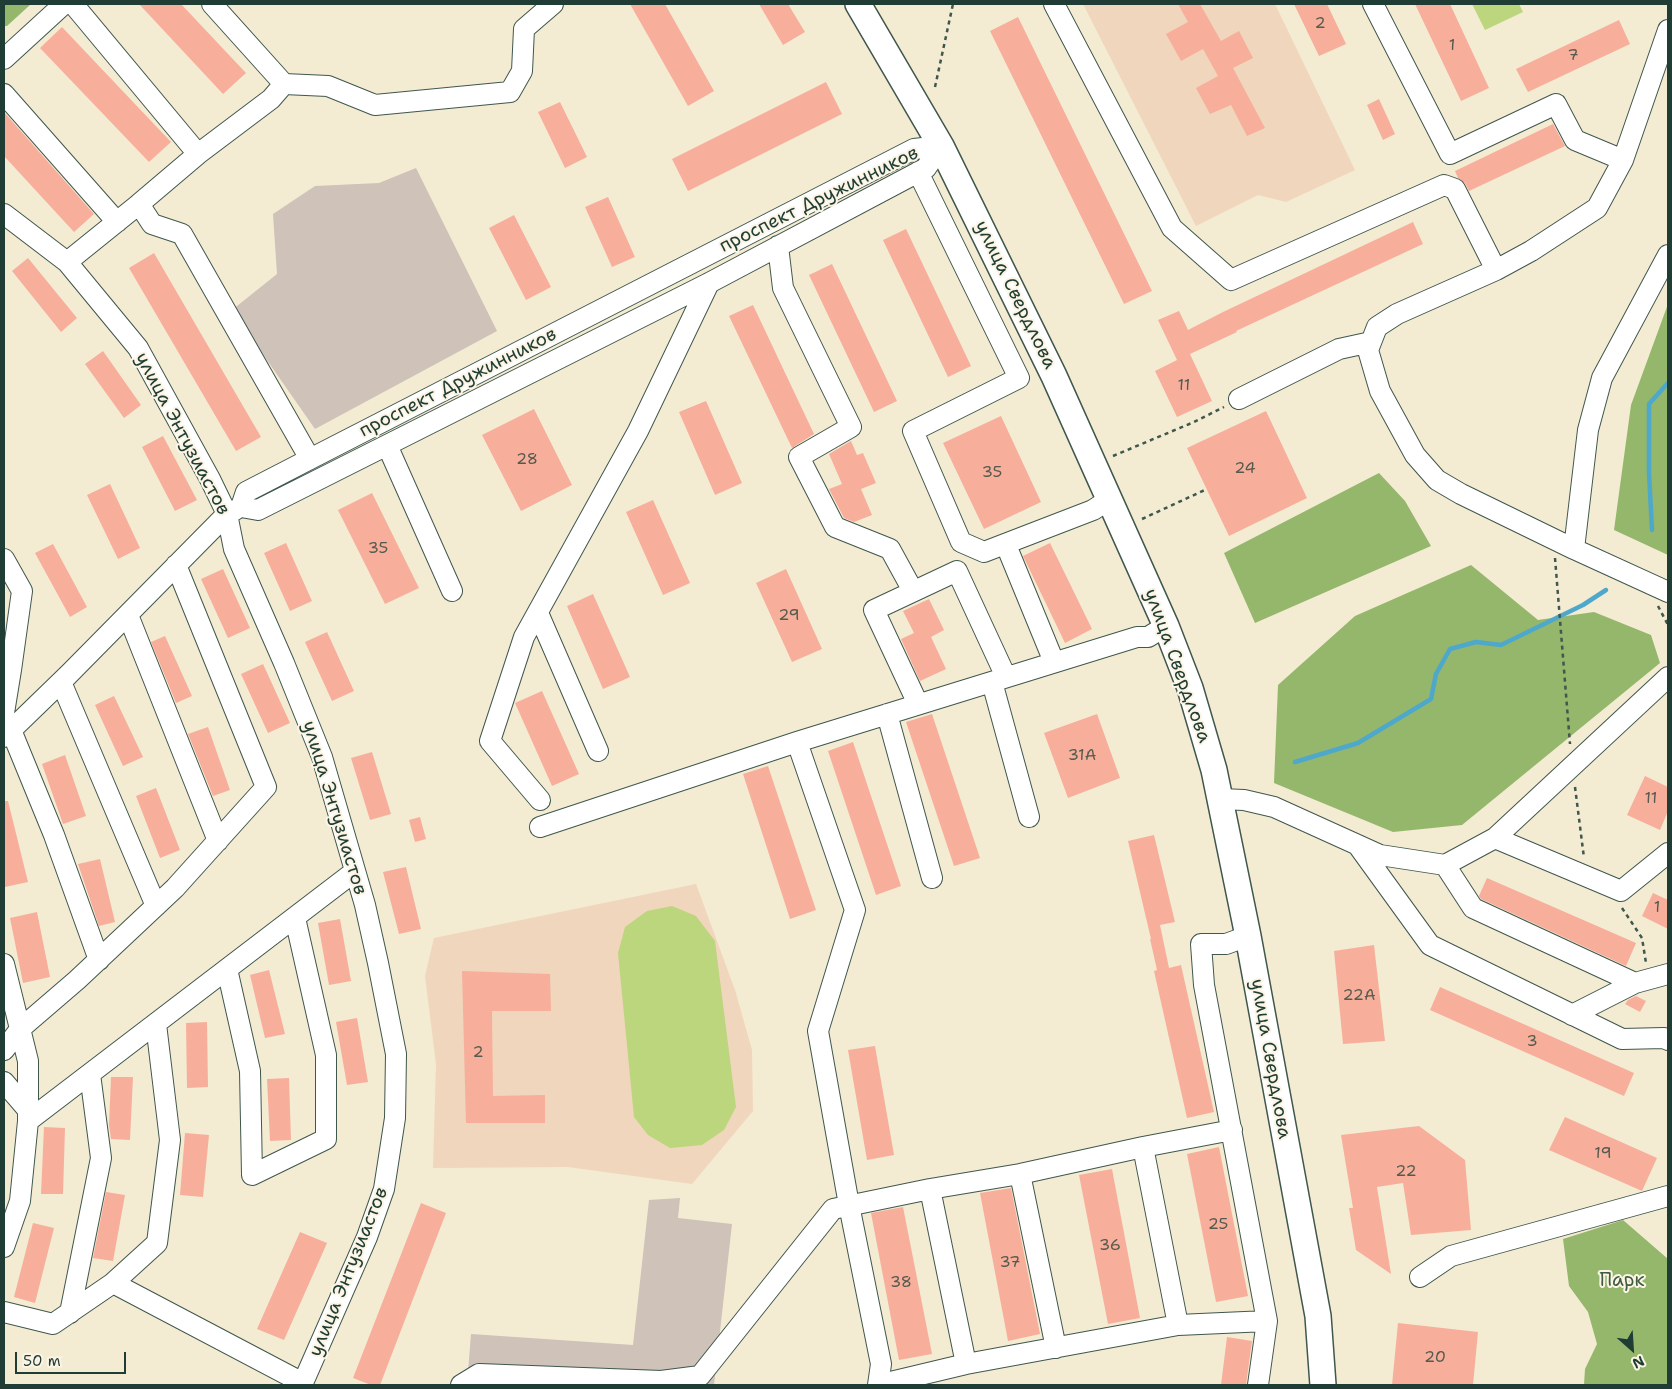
<!DOCTYPE html>
<html>
<head>
<meta charset="utf-8">
<style>
  body { margin:0 }
  #map { position:relative; width:1672px; height:1389px; overflow:hidden; background:#f4ebd3; font-family:"Shantell Sans",sans-serif }
  canvas { display:block }
  .frame { position:absolute; inset:0; border:5px solid #1f3d34; pointer-events:none }
  .north { position:absolute; left:1607px; top:1324px; width:50px; height:50px; -webkit-text-stroke:4px #fcf5e5; paint-order:stroke; rotate:154deg; font-size:14px; font-weight:700; line-height:20px; text-align:center; color:#1f3d34 }
  .north::after { content:''; display:block; margin:auto; width:18px; height:22px; background:#1f3d34; clip-path:polygon(50% 0,100% 100%,50% 72%,0 100%) }
  .scale { position:absolute; left:15px; top:1352px; width:111px; height:22px; box-sizing:border-box; border:2px solid #1f3d34; border-top:0; padding-left:6px; font-size:15px; line-height:18px; white-space:nowrap; color:#1f3d34; -webkit-text-stroke:4px #fcf5e5; paint-order:stroke }
</style>
</head>
<body>
<div id="map">
<canvas width="1672" height="1389"></canvas>
<div class="frame"></div>
<div class="north">N</div>
<div class="scale">50 m</div>
</div>
<script>
const context = document.querySelector('canvas').getContext('2d');
context.lineJoin = 'round';
function fill(path, color) { context.fillStyle = color; context.fill(path, 'evenodd'); }
function trace(path, color, width, dash) { context.strokeStyle = color; context.lineWidth = width; context.lineCap = dash ? 'butt' : 'round'; context.setLineDash(dash || []); context.stroke(path); }
function write(font, color, halo, rows, align = 'center') {
  context.font = font + ' "Shantell Sans",sans-serif'; context.lineWidth = 4; context.setLineDash([]); context.textBaseline = 'middle'; context.strokeStyle = halo; context.fillStyle = color; for (const [text, x, y, turn = 0] of rows) {
    context.save(); context.translate(x, y); context.rotate((+turn || 0) * Math.PI / 180); context.textAlign = isNaN(turn) ? turn : align; if (halo) context.strokeText(text, 0, 0); context.fillText(text, 0, 0); context.restore();
  }
}
fill(new Path2D(`
  M1083 4H1275L1355 170 1286 202 1258 195 1196 226Z
  M696 884 735 990 752 1050 753 1111 692 1184 568 1167 433 1168 436 1064 425 976 434 938Z`), '#f0d6bc');
fill(new Path2D(`
  M416 168 497 331 315 429 232 310 277 274 273 214 315 186 379 183Z
  M680 1198 678 1218 732 1224 714 1385H467L471 1334 633 1345 649 1200Z`), '#cec2b9');
fill(new Path2D(`
  M1472 4H1519L1523 12 1485 30Z
  M672 906 696 916 715 941 736 1107 724 1130 702 1145 670 1148 648 1135 634 1117 618 953 625 927 647 911Z`), '#bbd67c');
fill(new Path2D(`
  M4 4H31L7 26H4Z
  M1668 304V555L1614 530 1631 405Z
  M1379 473 1405 501 1431 546 1255 623 1224 553Z
  M1471 565 1538 620 1594 612 1651 635 1660 663 1462 825 1393 832 1274 783 1278 685 1355 616Z
  M1623 1220 1668 1259V1385H1584L1585 1369 1597 1344 1588 1312 1569 1286 1563 1239Z`), '#94b76c');
trace(new Path2D(`
  M1652 530 1649 473V404L1668 383
  M1295 762 1358 743 1431 699 1436 674 1450 649 1476 642 1501 645 1583 605 1606 590`), '#4ea8cc', 4.5);
fill(new Path2D(`
  M139 4H181L246 73 223 94Z
  M630 4H665L714 91 688 106Z
  M759 4H788L805 32 783 45Z
  M1178 4H1200L1221 41 1239 31 1253 58 1233 68 1265 128 1247 136 1231 105 1210 114 1196 88 1218 76 1203 49 1181 61 1166 34 1188 22Z
  M1294 4H1327L1346 44 1319 56Z
  M1415 4H1450L1489 88 1461 101Z
  M1018 17 1152 291 1124 304 990 31Z
  M1619 20 1630 44 1528 92 1516 69Z
  M62 27 171 142 149 162 40 48Z
  M826 82 842 114 688 191 672 159Z
  M1379 99 1395 134 1383 140 1367 105Z
  M560 102 587 157 565 168 538 112Z
  M4 112 94 214 74 232 4 156Z
  M1553 124 1565 146 1469 191 1465 183 1458 178 1455 171Z
  M608 197 635 257 612 267 585 207Z
  M514 215 551 287 526 300 489 228Z
  M1413 222 1423 244 1236 331 1237 332 1190 354 1212 401 1177 417 1155 371 1177 360 1158 320 1179 311 1188 330 1223 312Z
  M906 229 971 366 948 377 883 240Z
  M154 253 261 437 236 451 129 268Z
  M28 258 77 318 61 332 12 271Z
  M832 264 897 401 874 412 809 275Z
  M753 305 814 434 792 448 729 316Z
  M103 351 141 405 124 418 85 364Z
  M706 401 742 483 715 495 679 412Z
  M534 409 572 485 521 511 482 435Z
  M1266 411 1307 498 1229 536 1187 448Z
  M1001 416 1041 502 984 529 943 443Z
  M163 436 197 500 175 511 142 447Z
  M851 441 857 455 863 453 876 483 861 489 872 515 854 522 844 518 829 489 842 484 829 454Z
  M110 484 140 548 118 559 87 495Z
  M372 493 419 588 385 604 338 510Z
  M653 500 690 583 663 595 626 512Z
  M286 543 312 601 290 611 264 553Z
  M1050 543 1092 629 1065 643 1023 556Z
  M53 544 87 607 70 617 35 553Z
  M223 569 250 628 228 638 201 579Z
  M786 569 822 649 792 662 756 583Z
  M593 594 630 677 603 689 567 606Z
  M929 599 944 630 931 637 946 669 920 681 901 639 914 633 903 611Z
  M327 632 354 691 332 701 305 642Z
  M165 636 192 696 176 703 151 642Z
  M263 664 290 723 268 733 241 674Z
  M542 691 579 774 552 786 515 703Z
  M114 696 143 757 123 766 95 705Z
  M932 714 980 858 954 866 906 722Z
  M1097 714 1120 778 1068 798 1044 733Z
  M208 727 230 790 213 796 188 734Z
  M853 742 901 886 876 895 828 751Z
  M372 752 391 814 370 820 351 758Z
  M65 755 86 816 63 824 42 764Z
  M768 766 816 910 790 919 743 774Z
  M1645 776 1668 787V811L1660 830 1627 815Z
  M156 788 180 850 160 858 136 796Z
  M4 801H8L28 882 5 887 4 880Z
  M420 817 426 839 415 842 409 820Z
  M1154 835 1175 922 1160 925 1169 968 1181 965 1214 1112 1187 1118 1154 971 1157 970 1150 939H1151L1128 841Z
  M100 859 115 922 99 926 78 864Z
  M406 867 421 929 399 934 383 872Z
  M1487 878 1636 943 1626 966 1481 899 1479 896Z
  M1653 893 1668 900V929L1642 916Z
  M37 912 50 977 23 983 10 918Z
  M340 919 351 981 329 985 318 923Z
  M1374 945 1385 1041 1343 1044 1334 951Z
  M269 970 285 1034 265 1038 250 975Z
  M462 971 550 974 551 1011H492L493 1096 545 1095V1123H466Z
  M1440 987 1634 1073 1624 1096 1430 1010Z
  M1636 996 1646 1001 1640 1012 1625 1004 1628 1000Z
  M357 1018 368 1082 347 1085 336 1022Z
  M207 1022 208 1087 187 1088 186 1023Z
  M875 1046 894 1155 867 1160 848 1050Z
  M111 1077H133L130 1140 111 1139 109 1125Z
  M289 1078 291 1140 270 1141 267 1079Z
  M1565 1117 1657 1158 1642 1191 1549 1150Z
  M1419 1126 1465 1160 1471 1230 1411 1235 1403 1183 1377 1187 1391 1274 1356 1250 1349 1208H1353L1341 1135Z
  M44 1127 65 1128 63 1194H41Z
  M185 1133 209 1135 203 1197 180 1195Z
  M1219 1147 1248 1296 1216 1302 1187 1154Z
  M1112 1169 1140 1318 1108 1324 1079 1175Z
  M1011 1188 1040 1334 1008 1341 980 1193Z
  M106 1192 125 1195 113 1261 93 1258Z
  M421 1203 446 1213 380 1385H371L353 1378Z
  M903 1207 932 1354 899 1360 871 1213Z
  M33 1223 54 1228 35 1303 14 1297Z
  M300 1232 327 1243 284 1340 257 1329Z
  M1398 1323 1478 1332 1473 1385H1392Z
  M1227 1337 1252 1341 1246 1385H1221Z`), '#f7af9b');
const minor = new Path2D(`
  M73 4 198 154
  M212 4 284 84 328 86 375 105 510 92 522 71 524 29 553 4
  M1054 4 1172 228 1231 280 1444 185 1455 189 1496 270
  M1373 4 1450 154 1556 104 1575 140 1623 160
  M1668 30 1623 160 1597 208 1531 251 1496 270 1397 314 1377 327 1368 350 1380 391 1415 455 1437 480 1461 494 1574 549 1668 592
  M4 59 64 4
  M4 94 117 222
  M918 172 1019 378 913 431 961 542 984 552 1093 510 1110 499
  M139 204 152 224 182 234 310 459
  M4 214 67 262 138 348 210 479 227 514 234 549 284 663 322 757 365 905 378 963 396 1054 395 1118 384 1189 367 1237 302 1385
  M778 246 783 288 851 427 799 457 835 527 890 549 913 591
  M67 262 139 204 198 154 271 99 284 84
  M1239 399 1339 349 1371 342
  M387 445 452 591
  M241 507 246 492 310 459 914 149 941 146
  M241 507 258 510 709 283 926 168 941 146
  M1006 545 1054 662
  M1574 549 1588 430 1602 378 1668 255
  M4 559 22 591 11 670
  M538 613 598 751
  M128 615 218 841
  M61 682 156 906
  M992 682 1029 817
  M918 704 874 610 957 571 1006 677
  M4 713 11 670 5 660
  M887 714 932 878
  M11 730 54 835 99 960
  M4 737 68 675 227 514 235 510
  M797 742 855 910 818 1031 849 1205 881 1364 878 1385
  M1221 799 1244 800 1274 807 1380 855 1445 865 1495 838 1668 677
  M540 800 490 741 524 637 638 431 709 283
  M540 827 797 742 1137 637H1148L1166 626
  M1495 838 1621 891 1668 853
  M1359 847 1430 945 1622 1039 1664 1038 1668 1040
  M1445 865 1473 908 1635 983
  M1248 936 1226 944H1201L1204 985 1267 1321 1258 1385
  M4 964 28 1061V1121L20 1201 4 1247
  M227 969 250 1071 252 1175 326 1139V1055L295 918
  M1572 1015 1635 983 1668 974
  M4 1050 20 1029 77 980 175 888 266 787 176 565
  M4 1082 28 1110
  M28 1121 354 872
  M1143 1147 1178 1325
  M1020 1174 1056 1348
  M930 1189 966 1364
  M1420 1277 1451 1256 1668 1196
  M113 1283 157 1243 170 1140 156 1024
  M4 1312 53 1324 113 1283 303 1383
  M70 1313 101 1158 90 1074
  M461 1385 479 1374 661 1381 700 1376 833 1209 930 1189 1020 1174 1143 1147 1232 1130
  M878 1385 966 1364 1178 1325 1267 1321`);
const major = new Path2D(`
  M858 4 941 146 1054 376 1166 626 1190 688 1214 770 1248 936 1318 1316 1323 1385`);
trace(minor, '#3f574c', 22);
trace(major, '#3f574c', 28);
trace(new Path2D(`
  M935 87 953 4
  M1113 456 1194 422 1224 407
  M1142 519 1207 489
  M1555 558 1570 744
  M1658 606 1668 625
  M1575 787 1584 858
  M1622 908 1642 938 1646 963`), '#3f574c', 2.5, [4, 4]);
trace(minor, '#fff', 20);
trace(major, '#fff', 25);
write('16px', '#555a4e', null, [
  ["2",1320,24],
  ["1",1452,46],
  ["7",1573,56],
  ["11",1184,386],
  ["28",527,460],
  ["24",1245,469],
  ["35",992,473],
  ["35",378,549],
  ["29",789,616],
  ["31А",1082,756],
  ["11",1651,799],
  ["1",1657,908],
  ["22А",1359,996],
  ["3",1532,1042],
  ["2",478,1053],
  ["19",1603,1154],
  ["22",1406,1172],
  ["25",1218,1225],
  ["36",1110,1246],
  ["37",1010,1263],
  ["38",901,1283],
  ["20",1435,1358]
]);
write('19px', '#1f3d34', '#fcf5e5', [
  ["проспект Дружинников",819,200,-26],
  ["улица Свердлова",1015,295,64],
  ["проспект Дружинников",458,383,-27],
  ["улица Энтузиастов",182,434,62],
  ["улица Свердлова",1177,666,70],
  ["улица Энтузиастов",334,808,73],
  ["улица Свердлова",1270,1059,80],
  ["улица Энтузиастов",349,1272,-68]
]);
write('19px', '#3e5c42', '#fcf5e5', [
  ["Парк",1622,1281]
]);
</script>
</body>
</html>
